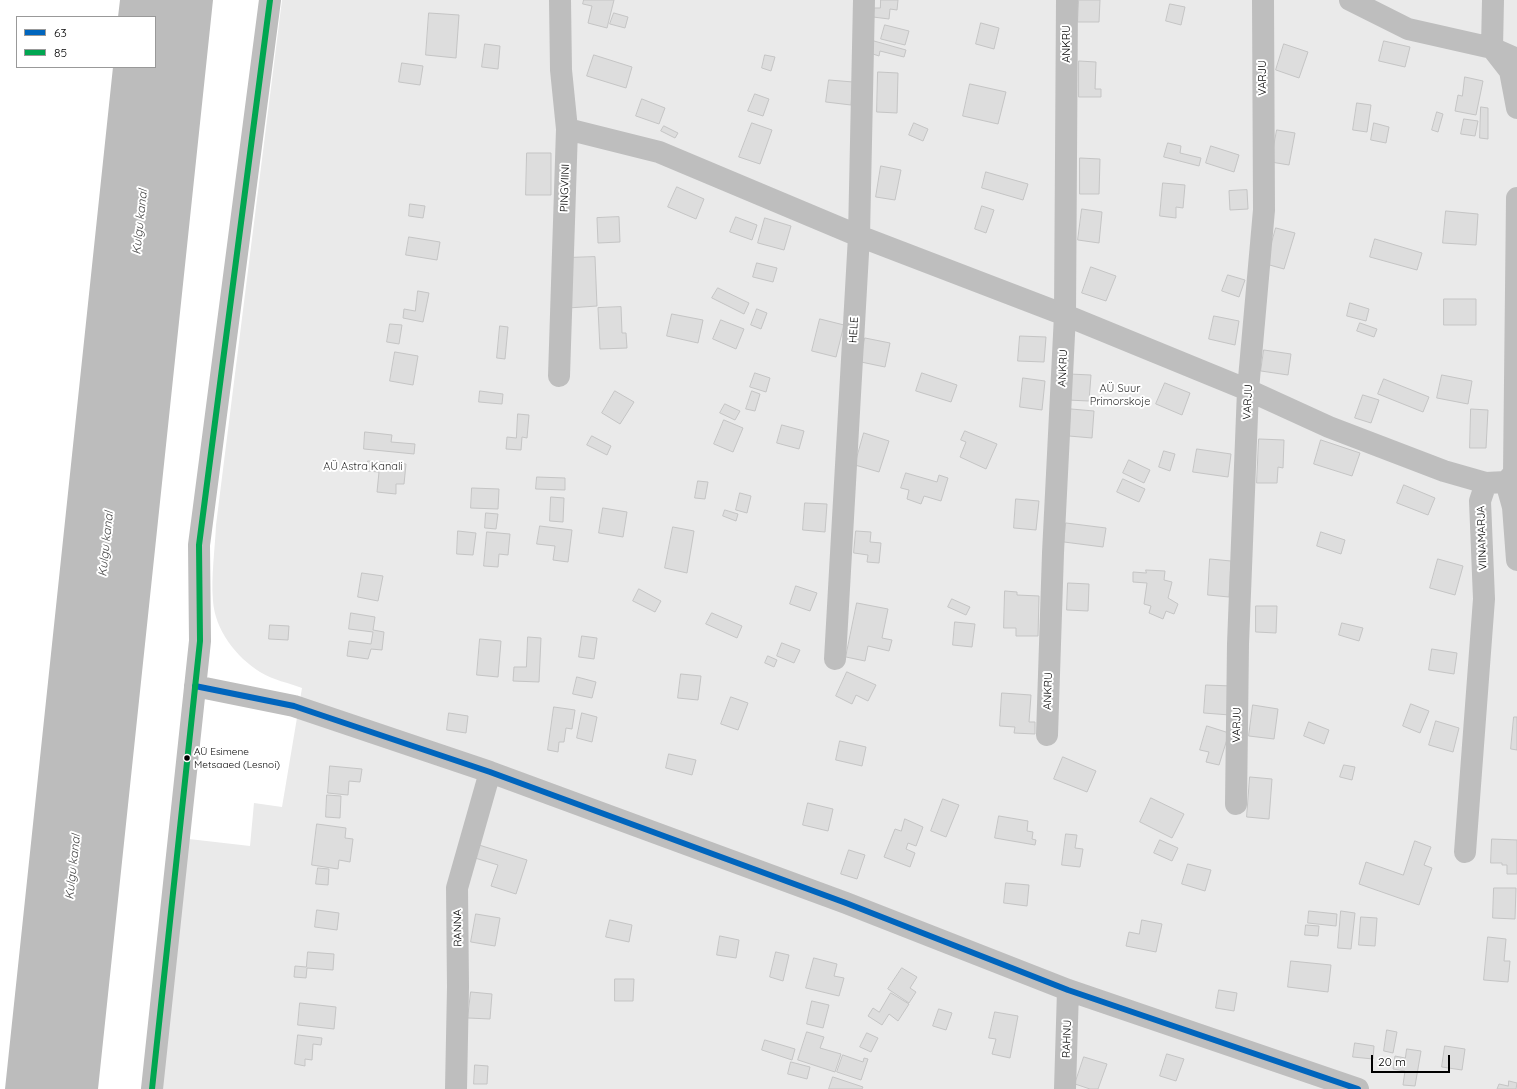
<!DOCTYPE html>
<html>
<head>
<meta charset="utf-8">
<style>
  body { margin:0 }
  #map { position:relative; width:1517px; height:1089px; overflow:hidden; background:#fff; font-family:Quicksand,sans-serif }
  canvas { display:block }
  .legend { position:absolute; left:16px; top:16px; width:140px; height:52px; box-sizing:border-box; background:#fff; border:1px solid #999; margin:0; padding:5px 7px; list-style:none; font-size:12px; color:#000 }
  .legend li { display:flex; align-items:center; gap:8px; height:20px }
  .legend b { width:20px; border:1px solid #999 }
  .scale { position:absolute; left:1371px; top:1055px; width:79px; height:18px; box-sizing:border-box; border:2px solid #000; border-top:0; padding-left:5px; font-size:12px; line-height:14px; white-space:nowrap; color:#000; -webkit-text-stroke:3px #fff; paint-order:stroke }
</style>
</head>
<body>
<div id="map">
<canvas width="1517" height="1089"></canvas>
<ul class="legend">
<li><b style="height:5px;background:#0065bd"></b>63</li>
<li><b style="height:5px;background:#00a651"></b>85</li>
</ul>
<div class="scale">20 m</div>
</div>
<script>
const context = document.querySelector('canvas').getContext('2d');
context.lineJoin = 'round';
function fill(path, color) { context.fillStyle = color; context.fill(path, 'evenodd'); }
function trace(path, color, width, dash) { context.strokeStyle = color; context.lineWidth = width; context.lineCap = dash ? 'butt' : 'round'; context.setLineDash(dash || []); context.stroke(path); }
function write(font, color, halo, rows, align = 'center') {
  context.font = font + ' Quicksand,sans-serif'; context.lineWidth = 4; context.setLineDash([]); context.textBaseline = 'middle'; context.strokeStyle = halo; context.fillStyle = color; for (const [text, x, y, turn = 0] of rows) {
    context.save(); context.translate(x, y); context.rotate((+turn || 0) * Math.PI / 180); context.textAlign = isNaN(turn) ? turn : align; if (halo) context.strokeText(text, 0, 0); context.fillText(text, 0, 0); context.restore();
  }
}
fill(new Path2D(`
  M282 0H1517V1089H162L189 839 250 846 254 803 282 807 302 688C289 683 273 680 260 672 236 657 215 630 213 601 211 576 215 549 216 525Z`), '#eaeaea');
fill(new Path2D(`
  M120 0H213L98 1089H5L113 67H155V17H118Z`), '#bcbcbc');
const building = new Path2D(`
  M584 0H614L607 28 588 23 592 6 583 4Z
  M881 0H898L897 10 890 9 889 19 873 17 874 8H880Z
  M1079 0H1100L1099 22H1078Z
  M1170 4 1185 7 1181 25 1166 21Z
  M429 13 459 15 456 58 426 55Z
  M614 13 628 17 625 28 610 24Z
  M981 23 999 28 994 49 976 44Z
  M885 25 909 31 905 45 881 39Z
  M874 41 906 50 904 57 880 51 879 56 870 53Z
  M1384 41 1410 47 1405 67 1379 61Z
  M485 44 500 46 498 69 482 67Z
  M1284 44 1308 52 1299 78 1276 70Z
  M594 55 632 67 626 88 587 76Z
  M765 55 775 57 771 71 762 68Z
  M1079 61 1096 62 1095 89H1101V97H1079Z
  M402 63 423 66 420 85 399 82Z
  M878 72 898 73 897 113 877 112Z
  M1465 77 1483 81 1476 115 1455 111 1458 95 1462 96Z
  M829 80 853 82 851 105 826 102Z
  M970 84 1006 92 998 124 963 116Z
  M755 94 769 99 763 116 748 111Z
  M642 99 665 108 659 124 636 116Z
  M1357 103 1371 105 1367 132 1353 130Z
  M1481 107 1488 108V139L1480 138Z
  M1437 112 1443 114 1438 132 1432 130Z
  M1464 119 1478 121 1475 136 1461 134Z
  M752 123 772 130 760 164 739 157Z
  M914 123 928 129 923 141 909 135Z
  M1374 123 1389 127 1386 143 1371 140Z
  M664 126 678 133 675 138 661 131Z
  M1277 130 1295 133 1289 165 1271 162Z
  M1168 143 1181 146 1180 153 1201 158 1199 166 1164 157Z
  M1211 146 1239 155 1234 172 1206 163Z
  M527 153H551V195H526Z
  M1080 158 1100 159 1099 194H1080Z
  M881 166 901 170 895 200 876 197Z
  M986 172 1028 184 1023 200 982 188Z
  M1163 183 1185 185 1183 208 1176 207V218L1160 216Z
  M677 187 704 199 696 219 668 207Z
  M1247 190 1248 209 1230 210 1229 191Z
  M410 204 425 206 423 218 409 216Z
  M982 206 994 210 986 233 975 229Z
  M1082 209 1102 212 1099 243 1078 240Z
  M1446 211 1478 214 1476 245 1443 243Z
  M619 217 620 242 598 243 597 218Z
  M736 217 757 225 752 240 730 232Z
  M765 218 791 226 784 250 758 243Z
  M1276 228 1295 233 1284 269 1266 264Z
  M409 237 440 242 437 260 406 255Z
  M1375 239 1422 253 1417 270 1370 257Z
  M595 257 597 306 568 308 566 258Z
  M757 263 777 268 773 282 753 277Z
  M1091 267 1116 276 1106 301 1082 293Z
  M1228 275 1245 280 1239 297 1222 291Z
  M718 288 749 303 744 314 712 298Z
  M418 291 429 293 423 322 403 318 404 309 415 311Z
  M1444 299H1476V325H1444Z
  M1350 303 1369 309 1366 321 1347 316Z
  M621 307 622 333H626L627 348 600 349 598 308Z
  M757 309 767 313 761 329 751 325Z
  M672 314 703 320 698 343 667 336Z
  M1214 316 1239 321 1235 345 1209 339Z
  M820 319 844 325 836 357 812 351Z
  M721 320 744 329 736 349 713 339Z
  M1360 323 1377 329 1374 337 1357 331Z
  M390 324 402 325 399 344 387 342Z
  M500 326 508 327 505 359 497 358Z
  M1020 336 1046 337 1044 362 1018 361Z
  M865 338 890 343 885 367 861 362Z
  M1264 350 1291 354 1288 375 1261 371Z
  M395 352 418 356 413 385 390 381Z
  M755 373 770 378 766 392 750 387Z
  M922 373 957 385 951 402 916 391Z
  M1069 374 1091 375 1089 401 1067 400Z
  M1442 375 1472 381 1468 404 1437 398Z
  M1023 378 1045 381 1042 410 1020 407Z
  M1384 379 1429 397 1423 412 1378 394Z
  M1165 383 1190 393 1182 415 1156 404Z
  M480 391 503 394 502 404 479 402Z
  M615 391 634 402 620 424 602 413Z
  M752 391 760 394 755 411 746 409Z
  M1363 395 1379 400 1371 423 1355 418Z
  M725 404 740 411 735 420 720 413Z
  M1071 409 1094 411 1092 438 1069 436Z
  M1471 409 1488 410 1486 448H1470Z
  M518 414 529 415 527 438 522 437 521 450 506 449 507 437 516 438Z
  M724 420 743 428 733 452 714 444Z
  M782 425 804 431 799 449 777 443Z
  M965 431 997 444 986 469 960 457 966 442 961 440Z
  M365 432 392 435 391 442 415 444 414 454 364 449Z
  M864 433 889 441 879 472 855 465Z
  M592 436 611 446 607 455 587 445Z
  M1259 439 1284 440 1283 468 1278 467 1277 483H1257Z
  M1321 440 1360 453 1352 476 1314 464Z
  M1197 449 1231 454 1228 477 1193 472Z
  M1164 451 1175 454 1170 471 1159 467Z
  M1129 460 1150 470 1144 483 1123 473Z
  M368 461 406 464 404 484H396V494L377 492 379 472 367 471Z
  M906 473 937 482 939 475 948 478 941 501 924 496 921 504 907 499 909 490 901 488Z
  M537 477 565 478V490L536 489Z
  M1123 479 1145 489 1139 502 1117 492Z
  M698 481 708 482 705 499 695 498Z
  M1404 485 1435 498 1428 515 1397 503Z
  M472 488 499 489 498 509 471 508Z
  M740 493 751 496 747 513 736 510Z
  M551 497 564 498 563 522 550 521Z
  M1016 499 1039 501 1036 530 1014 528Z
  M805 503 827 504 825 532 803 530Z
  M603 508 627 512 623 537 599 533Z
  M725 510 738 514 736 521 723 516Z
  M486 513 498 514 496 529 485 528Z
  M1066 523 1106 528 1103 547 1064 542Z
  M540 526 572 530 568 562 553 560 555 546 537 544Z
  M673 527 694 531 687 573 665 568Z
  M458 531 476 533 473 555 457 554Z
  M856 531 871 532 870 542 881 543 879 563 867 562 868 555 854 553Z
  M487 532 510 534 508 555 499 554 498 567 484 566Z
  M1321 532 1345 540 1341 554 1317 546Z
  M1210 559 1231 561 1229 597 1208 595Z
  M1438 559 1463 566 1455 595 1430 588Z
  M1146 570 1165 571 1164 580 1172 582 1168 598 1178 604 1174 614 1166 611 1163 619 1149 613 1151 606 1144 604 1147 583 1133 582V572L1146 573Z
  M362 573 383 576 378 601 358 597Z
  M1068 583 1089 584 1088 611 1067 610Z
  M796 586 817 593 810 611 790 604Z
  M639 589 661 601 655 612 633 601Z
  M1005 591 1017 592V595L1039 596 1038 636H1016V628H1004Z
  M952 599 970 607 966 615 948 607Z
  M857 603 888 609 882 638 892 640 889 651 868 646 865 661 846 657Z
  M1256 606H1277L1276 633 1256 632Z
  M351 613 375 617 373 630 384 632 382 650 371 649 368 659 347 656 349 641 371 644 373 632 349 629Z
  M712 613 742 626 737 638 706 624Z
  M955 622 975 624 972 647 953 645Z
  M1342 623 1363 628 1359 641 1339 635Z
  M270 625 289 626 288 640 269 639Z
  M582 636 597 638 594 659 579 657Z
  M528 637 541 638 539 682 513 681 514 667H526Z
  M480 639 501 641 498 677 477 675Z
  M782 643 800 650 794 663 777 656Z
  M1432 649 1457 653 1454 674 1429 670Z
  M768 656 777 660 774 667 765 663Z
  M847 672 876 685 868 701 856 695 852 704 836 696Z
  M681 674 701 676 698 700 678 698Z
  M577 677 596 682 592 698 573 694Z
  M1206 685 1232 686 1230 715 1204 713Z
  M1002 693 1031 695 1029 722H1035V734L1014 733 1015 727 1000 726Z
  M731 697 748 703 738 730 721 724Z
  M1411 704 1429 711 1420 733 1403 726Z
  M1253 705 1278 709 1274 739 1249 736Z
  M554 707 575 710 572 729 566 728 564 742H559L558 752 548 750Z
  M449 713 468 716 466 733 447 730Z
  M582 713 597 717 592 742 577 738Z
  M1514 717H1517V750L1511 749Z
  M1436 721 1459 728 1453 752 1429 745Z
  M1309 722 1329 730 1324 744 1304 736Z
  M1207 726 1229 733 1219 765 1206 762 1209 752 1200 750Z
  M840 741 866 747 862 766 836 760Z
  M669 754 696 760 692 775 666 768Z
  M1063 757 1096 771 1087 792 1054 779Z
  M1344 765 1355 767 1352 780 1340 777Z
  M330 766 362 769 360 782 349 781 348 795 328 793Z
  M1250 777 1272 779 1269 819 1247 817Z
  M327 795 341 796 340 818 326 817Z
  M1151 798 1184 814 1172 838 1140 822Z
  M943 799 959 805 946 837 931 831Z
  M808 803 833 809 828 831 803 825Z
  M999 816 1028 821 1027 831 1033 832 1032 839 1036 840 1035 845 995 838Z
  M905 819 923 827 916 846 908 843 906 849 915 853 910 867 884 857 895 829 901 831Z
  M317 824 346 828 345 838 353 839 350 862 339 860 338 869 312 865Z
  M1066 834 1077 835 1075 848 1083 849 1080 867 1062 865Z
  M1492 839 1517 840V874H1507V865H1502V863H1491Z
  M1160 840 1178 848 1172 861 1154 853Z
  M1415 841 1431 847 1424 865 1432 868 1419 905 1359 884 1366 862 1403 875Z
  M479 845 527 860 516 894 491 886 498 865 475 858Z
  M849 850 865 855 857 879 841 874Z
  M1188 864 1211 870 1205 891 1182 884Z
  M318 868 329 869 328 885 316 884Z
  M1006 883 1029 885 1027 906 1004 903Z
  M1494 888H1516L1515 919 1493 918Z
  M317 910 339 913 337 930 315 927Z
  M1309 911 1337 914 1336 926 1308 923Z
  M1341 911 1355 913 1351 949 1338 948Z
  M476 914 500 918 495 946 471 942Z
  M1361 917 1377 918 1375 946 1359 945Z
  M610 920 632 925 629 942 606 937Z
  M1142 920 1162 924 1156 952 1126 946 1129 932 1139 934Z
  M1306 925 1319 926 1318 936 1305 935Z
  M720 936 739 940 736 958 717 955Z
  M1488 937 1506 939 1504 961H1510L1508 982 1484 980Z
  M308 952 334 954 333 970 307 968 306 978 294 977 295 966 306 967Z
  M776 952 789 955 783 981 770 977Z
  M814 958 837 964 834 976 844 978 839 996 806 988Z
  M1291 961 1331 965 1328 992 1288 987Z
  M902 968 917 977 910 988 916 992 909 1003 888 989Z
  M615 979H634L633 1001H615Z
  M1219 990 1237 993 1234 1011 1216 1008Z
  M471 992 492 994 490 1019 468 1018Z
  M891 993 909 1004 898 1021 889 1014 882 1025 868 1016 873 1008 879 1012Z
  M812 1001 829 1005 823 1028 807 1024Z
  M300 1003 336 1007 334 1029 298 1025Z
  M939 1009 952 1013 946 1030 933 1026Z
  M995 1012 1018 1016 1010 1058 992 1054 996 1039 989 1038Z
  M1387 1030 1397 1032 1393 1053 1384 1051Z
  M807 1032 824 1037 820 1048 841 1054 835 1072 798 1060Z
  M867 1033 878 1038 871 1052 860 1047Z
  M298 1035 322 1038 321 1045 313 1044 312 1060 305 1059V1066L295 1064Z
  M765 1040 795 1049 792 1060 762 1050Z
  M1355 1043 1374 1046 1373 1059 1353 1057Z
  M1445 1046 1465 1049 1462 1070 1442 1067Z
  M1407 1049 1421 1051 1415 1086 1403 1085 1405 1071 1393 1069 1395 1056 1405 1058Z
  M1167 1054 1184 1059 1176 1081 1160 1076Z
  M843 1055 863 1062 864 1058 868 1059 861 1080 837 1072Z
  M1084 1057 1107 1064 1098 1089H1090L1075 1084Z
  M791 1062 810 1067 807 1079 788 1074Z
  M475 1065 488 1066 487 1084H474Z
  M833 1077 863 1087 862 1089H829Z
  M1509 1081 1517 1083 1516 1089H1497L1499 1084 1508 1086Z`);
fill(building, '#ddd');
trace(building, '#c5c5c5', 1);
trace(new Path2D(`
  M1350 0 1408 29 1492 48 1517 59
  M1493 0 1492 48 1510 71 1517 108
  M567 129 659 152 859 236 1065 315 1248 390 1329 427 1444 471 1486 483
  M559 376 567 129 561 70 560 0
  M1506 482 1513 507 1517 560
  M835 659 859 236 864 0
  M195 686 294 706 490 772 846 903 1068 990 1358 1089
  M1047 735 1053 553 1065 315 1067 0
  M1236 804 1238 644 1248 390 1264 210 1263 0
  M1465 852 1484 599 1480 501 1486 483 1506 482 1514 473 1517 198
  M152 1089 200 641 199 545 270 0
  M456 1089 458 987 457 888 490 772
  M1065 1089 1068 990`), '#bebebe', 22);
trace(new Path2D(`
  M195 686 294 706 490 772 846 903 1068 990 1358 1089`), '#0065bd', 6);
trace(new Path2D(`
  M152 1089 200 641 199 545 270 0`), '#00a651', 6);
for (const [x, y, r, color] of [
  [187,758,3.5,"#000"]
]) { const dot = new Path2D(); dot.arc(x, y, r, 0, 2 * Math.PI); context.fillStyle = color; context.fill(dot); trace(dot, '#fff', 1.5); }
write('10px', '#000', '#fff', [
  ["AÜ Esimene",194,752],
  ["Metsaaed (Lesnoi)",194,765]
], 'left');
write('11px', '#000', '#fff', [
  ["ANKRU",1067,44,-90],
  ["VARJU",1263,78,-90],
  ["PINGVIINI",565,188,-88],
  ["HELE",854,330,-87],
  ["ANKRU",1063,368,-87],
  ["VARJU",1248,402,-87],
  ["VIINAMARJA",1482,538,-92],
  ["ANKRU",1048,691,-88],
  ["VARJU",1237,725,-89],
  ["RANNA",458,928,-91],
  ["RAHNU",1067,1039,-88]
]);
write('11px', '#303030', '#fff', [
  ["AÜ Suur",1120,389],
  ["Primorskoje",1120,402],
  ["AÜ Astra Kanali",363,467]
]);
write('italic 12px', '#414141', '#fff', [
  ["Kulgu kanal",140,222,-84],
  ["Kulgu kanal",106,544,-84],
  ["Kulgu kanal",73,867,-84]
]);
</script>
</body>
</html>
